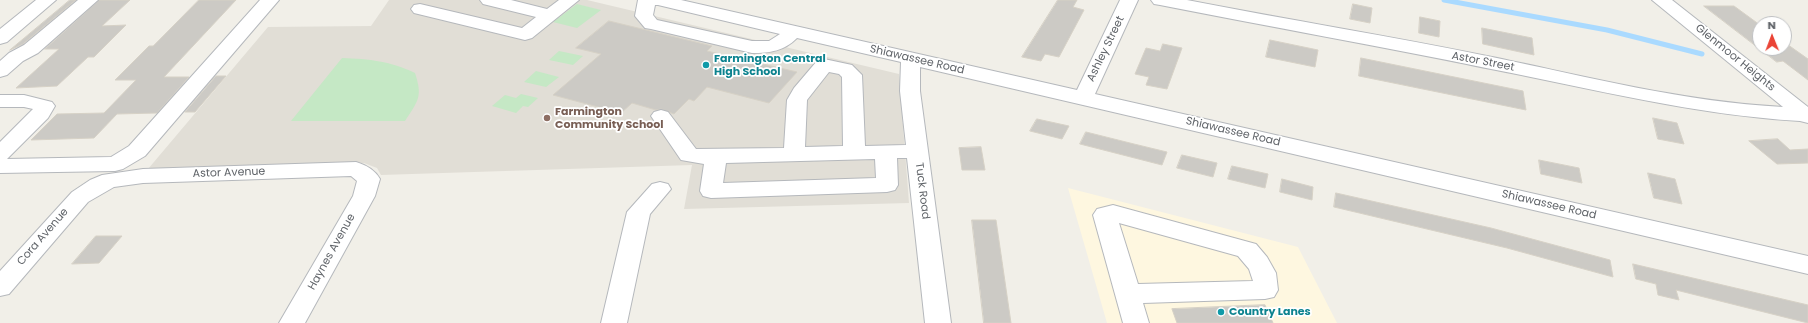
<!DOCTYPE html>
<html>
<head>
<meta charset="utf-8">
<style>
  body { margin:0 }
  #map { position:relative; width:1808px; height:323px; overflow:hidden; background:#f1efe8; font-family:Poppins,sans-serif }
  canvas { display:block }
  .north { position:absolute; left:1752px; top:16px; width:40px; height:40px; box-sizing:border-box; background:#fff; border:1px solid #bfc1c3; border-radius:50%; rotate:359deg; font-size:11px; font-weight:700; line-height:16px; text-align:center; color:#5f6368 }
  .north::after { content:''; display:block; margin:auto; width:14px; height:18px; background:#ea4335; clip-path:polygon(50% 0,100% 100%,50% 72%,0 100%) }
</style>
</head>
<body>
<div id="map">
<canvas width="1808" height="323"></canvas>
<div class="north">N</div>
</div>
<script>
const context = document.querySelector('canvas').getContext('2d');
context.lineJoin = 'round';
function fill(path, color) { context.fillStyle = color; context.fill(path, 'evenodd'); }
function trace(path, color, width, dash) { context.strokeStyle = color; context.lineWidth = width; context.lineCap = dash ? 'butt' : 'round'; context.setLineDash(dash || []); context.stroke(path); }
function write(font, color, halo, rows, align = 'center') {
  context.font = font + ' Poppins,sans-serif'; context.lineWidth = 3.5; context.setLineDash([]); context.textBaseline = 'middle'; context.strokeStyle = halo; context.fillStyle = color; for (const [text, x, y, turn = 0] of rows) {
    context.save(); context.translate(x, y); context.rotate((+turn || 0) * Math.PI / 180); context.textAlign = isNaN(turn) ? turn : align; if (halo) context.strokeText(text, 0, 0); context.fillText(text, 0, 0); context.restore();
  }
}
fill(new Path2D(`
  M1068 188 1298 247 1337 323H1107Z`), '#fef7e0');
fill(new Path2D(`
  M389 0H587L899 74 909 203 684 209 692 165 381 175 377 168 364 163 148 169 268 27 371 26Z`), '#e1ded6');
fill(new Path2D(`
  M577 4 601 10 577 28 553 22Z
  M559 51 583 56 573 65 549 60Z
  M342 58C370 59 390 61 415 73 423 97 418 101 405 121H291Z
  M536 71 559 77 546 87 524 82Z
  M521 94 538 98 528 107 523 106 516 113 492 106 505 95 516 98Z`), '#c5e8c5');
trace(new Path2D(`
  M1444 0 1607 30 1702 54`), '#aadaff', 5);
const building = new Path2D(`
  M70 0H76L23 44 10 50Z
  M99 0H130L102 26 126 25 94 57H88L57 86 16 88 59 49H45Z
  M199 0H236L164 77H189L157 113 117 114 94 138 31 140 57 114 104 113 136 80H115L149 46H153Z
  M1058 0H1077L1073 7 1084 10 1059 57 1045 54 1041 61 1022 57Z
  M1353 4 1372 8 1370 23 1350 19Z
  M1704 6H1734L1760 25V48H1784V42L1808 59V80L1783 61 1777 62Z
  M1420 17 1440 21 1439 37 1419 33Z
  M609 21 712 46 707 51 797 72 769 103 707 87 694 101 689 99 674 114 661 109 656 110 632 103 621 113 553 95 601 54 576 48Z
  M1482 28 1532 38 1534 55 1483 44Z
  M1270 40 1318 50 1315 67 1266 57Z
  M1163 44 1182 48 1167 89 1146 85 1149 77 1135 74 1146 48 1160 51Z
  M1361 58 1523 91 1526 110 1359 76Z
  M216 76H226L195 112H185Z
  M1653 118 1677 123 1684 144 1658 139Z
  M1037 119 1069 126 1062 139 1030 131Z
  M1086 132 1134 144 1167 152 1162 165 1080 144Z
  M1778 139 1790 150 1808 149V163L1777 164 1749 141Z
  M981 147 985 170H962L959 148Z
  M1182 155 1217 163 1213 177 1177 168Z
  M1539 160 1579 168 1582 183 1541 174Z
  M1232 166 1268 174 1265 188 1228 179Z
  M1648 173 1675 179 1682 204 1654 198Z
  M1282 179 1313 187 1312 200 1280 192Z
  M1336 193 1491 228 1610 260 1613 277 1507 248 1334 207Z
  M972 220H996L1011 323H984Z
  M96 236H122L99 263 72 264Z
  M1633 264 1808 305V323L1676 290 1679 300 1658 295 1656 284 1636 279Z
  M1265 305 1273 323H1177L1172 309Z`);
fill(building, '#cccac5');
trace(building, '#d6d1c6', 1);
const minor = new Path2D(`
  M36 0H56L7 42 0 44V29Z
  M78 0H98L38 53 23 61 7 75 0 77V61L9 53 24 45Z
  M260 0H279L145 156 123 169 115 171 0 173V142L33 109 24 107H0V95H24L52 102 55 106 48 118 7 159 111 157 129 146Z
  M480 0H511L547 9 559 0H579L532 38 525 40 414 13 411 9 414 5 420 4 522 28 536 17 483 4Z
  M638 0H681L1077 90 1120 0H1138L1095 94 1808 256V274L920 67V91L951 323H925L907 158H897L898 185 895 190 887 192 711 198 703 196 700 191 704 164 681 160 651 116 654 112 661 110 668 112 696 149 784 148 787 100 794 88 817 61 824 59 852 65 862 75 865 146 906 145 900 91 901 62 797 38C784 51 770 53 752 53L651 29 645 28 635 16ZM655 5H658L780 34 769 41H752L657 20 653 15ZM829 72 839 74 842 77 843 146 805 147 807 100ZM875 159 876 178 723 183 726 163Z
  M1151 0H1187C1289 20 1391 36 1492 57 1589 77 1685 102 1783 107L1652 0H1672L1808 107V123L1800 121C1695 115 1594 89 1491 69 1381 46 1270 27 1160 5L1154 4Z
  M356 162C366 165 375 170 380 179L375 196 305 323H279L353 196 357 181 351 176 143 183 114 187 88 202 9 294 0 296V271L72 192 90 180 102 175 143 169Z
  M660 182 668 184 671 189 650 214 627 323H601L627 212 652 184Z
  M1113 205 1256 244 1267 257 1276 273 1278 290 1274 297 1265 299 1143 303 1149 323H1123L1093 215 1097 209ZM1119 223 1238 256 1249 269 1253 281 1138 284Z`);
trace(minor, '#b5b8bc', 2);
fill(minor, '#fff');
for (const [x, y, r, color] of [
  [706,65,4,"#0f9aa8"],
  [547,118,4,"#8d6e63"],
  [1221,312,4,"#0f9aa8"]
]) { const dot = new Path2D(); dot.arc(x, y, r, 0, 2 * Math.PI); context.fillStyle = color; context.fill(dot); trace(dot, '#fff', 1.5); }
write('11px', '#5f6368', '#fff', [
  ["Ashley Street",1106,49,-64],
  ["Glenmoor Heights",1735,58,39],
  ["Shiawassee Road",917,60,13],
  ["Astor Street",1483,62,11],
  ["Shiawassee Road",1233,132,13],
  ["Astor Avenue",229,173,-2],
  ["Tuck Road",922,191,83],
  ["Shiawassee Road",1549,205,13],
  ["Cora Avenue",43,237,-49],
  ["Haynes Avenue",332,252,-61]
]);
write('bold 11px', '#0d838f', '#fff', [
  ["Farmington Central",714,59],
  ["High School",714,72],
  ["Country Lanes",1229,312]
], 'left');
write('bold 11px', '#785e54', '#fff', [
  ["Farmington",555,112],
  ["Community School",555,125]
], 'left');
</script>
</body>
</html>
